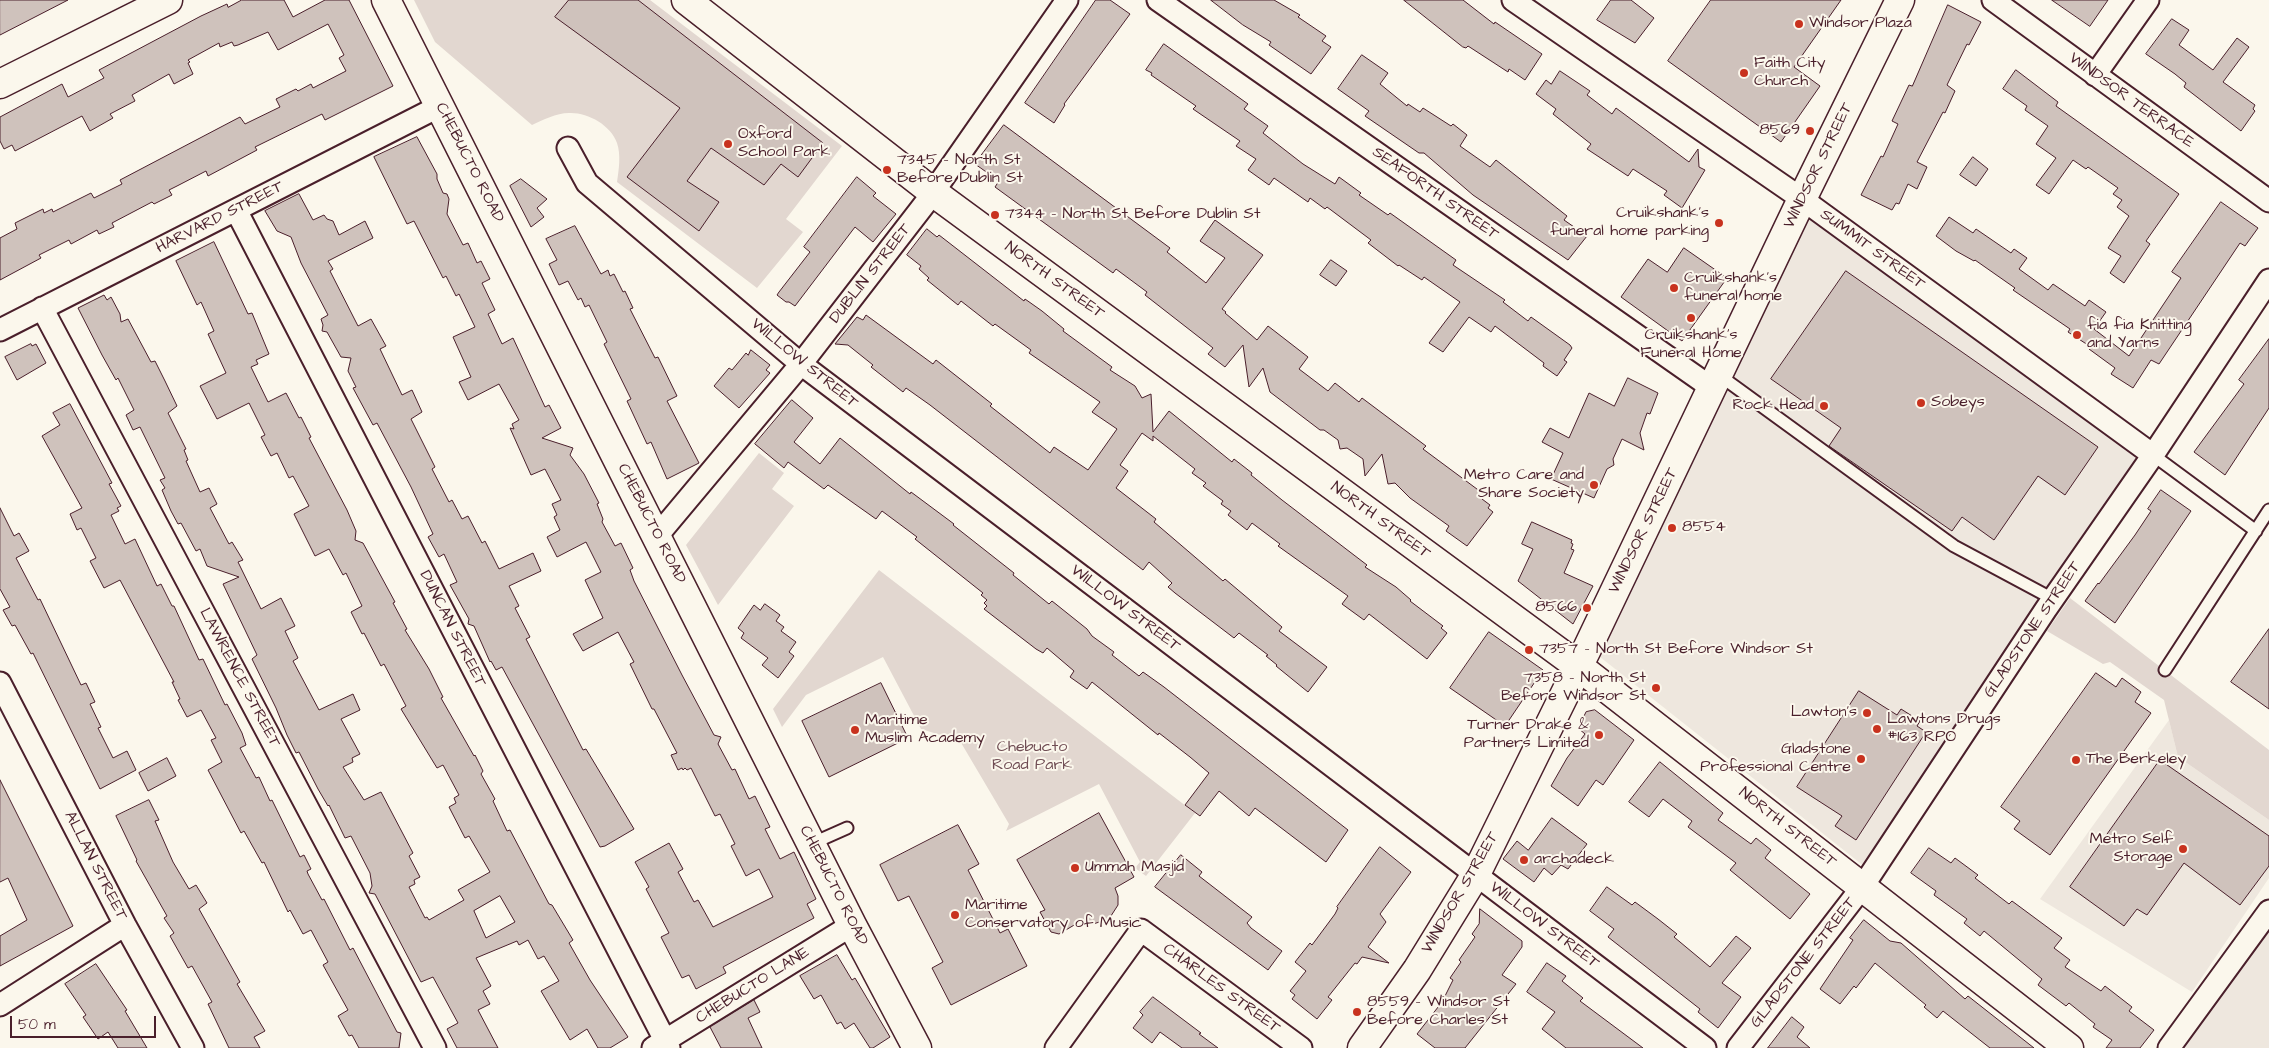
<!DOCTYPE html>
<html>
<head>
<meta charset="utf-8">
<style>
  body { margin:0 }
  #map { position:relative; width:2269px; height:1048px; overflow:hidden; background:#fbf7ec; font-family:"Architects Daughter",sans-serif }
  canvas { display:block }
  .scale { position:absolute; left:10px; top:1016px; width:146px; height:22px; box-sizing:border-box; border:2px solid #4a1f2b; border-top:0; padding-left:6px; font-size:15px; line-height:18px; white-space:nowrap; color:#4a1f2b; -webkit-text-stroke:4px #fbf7ec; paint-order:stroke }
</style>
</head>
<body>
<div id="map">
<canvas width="2269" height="1048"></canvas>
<div class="scale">50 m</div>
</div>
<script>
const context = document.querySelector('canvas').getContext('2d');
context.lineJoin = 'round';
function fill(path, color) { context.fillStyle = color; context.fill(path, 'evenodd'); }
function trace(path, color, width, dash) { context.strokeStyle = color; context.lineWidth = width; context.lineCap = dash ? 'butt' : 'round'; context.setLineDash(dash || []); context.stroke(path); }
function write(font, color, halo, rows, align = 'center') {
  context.font = font + ' "Architects Daughter",sans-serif'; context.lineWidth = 4; context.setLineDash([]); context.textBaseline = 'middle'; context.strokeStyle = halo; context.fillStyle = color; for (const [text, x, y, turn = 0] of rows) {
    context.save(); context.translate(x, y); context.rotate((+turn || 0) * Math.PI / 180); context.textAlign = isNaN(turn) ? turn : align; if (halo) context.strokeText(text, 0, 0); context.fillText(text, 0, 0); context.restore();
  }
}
fill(new Path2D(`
  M1802 199 2162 461 1879 878 1595 653Z
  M2169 720 2178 757 2269 820V878L2192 992 2040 899Z
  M2269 929V1048H2184Z`), '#eee7de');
fill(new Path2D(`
  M414 0H650L842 146 786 219 803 232 757 288 617 182C619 169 621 155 617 143 611 125 587 112 569 113 556 113 543 120 532 125L435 42Z
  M759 453 784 473 772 489 794 506 718 605 686 545Z
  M879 570 1195 813 1146 876 1135 868 1140 862 1099 784 1006 831 1009 824 960 741 921 729 883 657 806 695 782 727 773 709Z
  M2070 598 2269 750V820L2178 757 2164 700 2110 662 2103 664 2047 631Z`), '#e2d7d0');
const building = new Path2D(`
  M0 0H68L0 35Z
  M242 0H284L293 17 325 0H349L393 86 325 120 322 114 255 147 257 150 208 176 206 171 177 186 169 190 172 195 154 204 152 202 112 223 114 227 99 234 97 230 71 244 69 240 39 255 41 258 0 280V238L17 229 15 223 43 209 44 213 52 209 53 212 91 193 94 198 122 184 120 180 240 117 245 124 280 107 276 99 296 89 298 91 311 84 313 88 346 71 339 58 344 55 328 24 278 50 268 32 238 45 234 46 232 42 220 47 219 43 188 60 190 62 188 63 193 74 174 84 169 74 132 95 135 101 110 114 113 118 90 131 82 116 15 151 12 145 4 149 0 141V117L62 84 68 97 104 78 99 70 201 16 227 4 228 7Z
  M569 0H638L823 143 798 177 781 164 764 185 711 148 687 181 719 202 699 231 627 177 680 108 555 17Z
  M1096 0H1110L1130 14 1064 104 1065 105 1054 123 1025 103Z
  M1211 0H1274L1300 15 1298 17 1326 36 1322 41 1331 47 1311 74 1269 45 1271 42 1243 25Z
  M1404 0H1463L1494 24 1495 22 1542 54 1525 80 1509 69 1508 72 1468 46 1466 48 1463 47Z
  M1611 0H1631L1654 18 1635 43 1597 20Z
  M1711 0H1841L1794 67 1820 86 1781 142 1668 61Z
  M2052 0H2108L2090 26Z
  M1948 5 1981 22 1969 45 1967 44 1947 85 1955 91 1945 113 1943 112 1917 162 1927 167 1917 189 1908 184 1899 204 1896 203 1892 210 1861 195 1881 156 1883 157 1898 124 1892 121 1909 85 1912 86Z
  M2172 19 2189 30 2179 45 2213 70 2237 38 2249 47 2223 82 2255 105 2253 109 2255 111 2241 131 2184 87 2186 83 2175 74 2146 54Z
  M1164 44 1248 104 1244 109 1268 126 1263 133 1303 164 1335 184 1339 177 1361 193 1359 195 1388 215 1390 213 1456 260 1453 265 1505 300 1503 302 1528 321 1531 317 1570 345 1572 348 1564 360 1567 362 1557 376 1543 366 1544 363 1495 326 1491 332 1469 317 1443 352 1429 343 1460 302 1424 277 1422 280 1399 265 1398 266 1368 243 1371 240 1327 207 1325 209 1310 198 1308 202 1274 178 1269 185 1248 170 1256 159 1236 146 1240 141 1193 109 1196 106 1151 75 1152 73 1146 70Z
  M1362 55 1388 73 1380 84 1407 106 1408 104 1420 112 1423 108 1451 126 1453 124 1467 135 1460 146 1490 167 1496 160 1567 216 1564 220 1587 236 1568 260 1473 195 1424 153H1419L1365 116 1369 111 1338 89Z
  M2016 70 2058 102 2056 106 2179 194 2146 241 2150 244 2124 283 2110 273 2121 256 2108 248 2129 216 2117 207 2122 200 2113 194 2118 188 2088 167 2086 169 2073 160 2049 194 2036 185 2056 158 2036 144 2048 126 2025 110 2027 106 2003 89Z
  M1560 71 1590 91 1587 95 1612 114 1616 108 1689 162 1698 149 1699 167 1705 170 1682 208 1664 195 1667 191 1633 169 1628 176 1587 149 1591 144 1553 114 1556 109 1536 94 1546 80 1551 84Z
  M1004 125 1170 248 1167 252 1206 283 1225 258 1200 241 1215 220 1263 255 1222 309 1226 312 1225 313 1257 340 1268 326 1308 357 1299 369 1328 391 1335 383 1359 402 1362 398 1426 446 1423 449 1485 495 1482 499 1490 505 1488 508 1493 512 1467 546 1446 531 1449 526 1410 498 1395 483 1388 484 1382 454 1365 476 1363 459 1347 448 1340 449 1338 440 1324 430H1320L1270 392 1263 368 1249 387 1243 345 1225 367 1208 354 1213 348 1145 295 1147 292 1116 269 1113 273 995 187 999 181 975 164Z
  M417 137 437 174V179L443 193 447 194 449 199 447 214 463 245 468 243 477 263 481 261 490 279 482 283 495 310 488 314 502 344 513 338 545 407 549 405 561 428 542 438 573 448 570 455 584 474 599 503 597 504 603 519 602 522 615 546 621 543 633 568 630 570 634 581 682 675 714 735 721 737 718 744 732 770 735 769 749 799 755 796 770 827 765 829 780 859 794 852 816 899 807 904 814 918 723 967 726 973 696 989 689 975 682 978 661 937 669 933 646 889 649 887 635 862 669 843 683 869 678 872 694 902 698 900 713 927 773 897 759 869 746 876 731 846 735 844 720 814 715 816 691 768 687 770 685 768 683 770 682 768 678 770 671 755 677 753 654 709H652L630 664 634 662 618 632 583 651 573 634 603 618 585 580 601 572 586 542 557 557 547 537 560 530 554 517 557 515 552 504 561 500 545 469 531 475 510 428 514 429 512 424 519 420 499 384 468 400 459 382 471 377 453 337 475 327 459 294 456 296 446 276 443 278 414 221 407 224 374 157Z
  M1973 157 1988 169 1976 186 1960 175Z
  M857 177 876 193 873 196 896 214 873 242 855 227 795 306 789 302H786L777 295 779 292 810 252 804 247Z
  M521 179 547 199 537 208 544 217 531 227 510 186Z
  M299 194 313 220 324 215 327 219 333 221 339 235 365 221 373 238 328 261 333 269 330 271 358 326 371 319 386 346 380 349 402 395 412 390 422 412 411 419 435 467 432 469 449 502 452 500 462 519 468 516 482 543 485 541 499 569 533 553 541 571 509 586 519 606 515 608 530 637 526 639 583 750 586 749 634 829 605 846 600 847 502 667 496 670 491 661 490 662 474 626 468 624 469 619 450 585 457 582 444 554 439 557 428 537 433 534 411 487 377 423 373 425 353 388 356 387 348 371 351 358 341 357 327 332 322 331 323 325 321 319 328 315 301 263 291 237 277 231 265 211Z
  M2221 202 2258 228 2245 246 2240 243 2159 364 2151 360 2133 388 2111 374 2115 368 2089 349 2091 347 2068 332 2070 329 2013 290 2015 288 1975 260 1974 261 1956 251 1936 236 1949 217 1973 233 1976 229 2011 253 2014 249 2027 258 2019 269 2048 290 2053 284 2085 306 2089 300 2106 312 2094 329 2129 356 2181 278 2172 272Z
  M575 226 601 274 608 270 610 276 614 274 623 292 625 291 633 308 630 309 655 358 658 357 677 396 667 401 699 463 667 479 651 442 647 444 627 401 631 399 604 344 607 342 589 305 585 307 581 298 578 300 568 281 559 285 549 264 557 260 546 239Z
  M927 229 937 237 939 235 1024 301 1025 299 1042 311 1064 329 1063 331 1112 367 1110 370 1135 386 1142 398 1151 394 1153 432 1169 411 1232 462 1234 459 1252 473 1251 475 1282 500 1367 565 1365 567 1396 587 1411 600 1410 601 1443 626 1441 628 1447 633 1427 659 1369 614 1364 620 1342 604 1348 596 1278 546 1280 544 1252 523 1247 530 1228 515 1231 511 1221 504 1223 501 1203 486 1206 483 1192 473 1195 469 1153 436V441L1142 433 1120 465 1128 471 1116 488 1156 519 1154 522 1223 581 1225 579 1282 627 1279 631 1327 667 1308 692 1276 666 1277 665 1266 656 1268 655 1239 633 1234 638 1175 593 1168 587 1172 583 1149 562 1143 570 930 405 906 388 903 392 871 367 873 365 848 345 835 344 857 317 863 320 866 315 933 364 936 360 992 404 990 406 1050 453 1054 447 1088 470 1117 429 1092 412 1100 402 1029 353 1031 350 995 324 993 326 961 301 958 305 927 280 929 278 919 269 921 266 907 255Z
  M214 242 248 314 252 313 269 354 256 360 258 364 251 367 268 402 286 393 299 418 301 417 311 437 309 438 347 510 356 531 355 540 363 543 395 602 393 603 407 629 405 630 429 669 443 697 441 698 474 756 475 755 483 771 481 774 495 799 493 801 507 831 510 830 549 904 552 905 573 940 569 943 590 980 628 1037 610 1048H598L587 1029 570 1040 541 991 559 981 544 956 538 959 528 940 519 945 517 941 476 958 491 986 483 991 490 1004 478 1010 498 1048H457L447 1029 458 1023 433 977 421 982 375 894 369 893 372 886 370 873 351 836 345 838 329 805 328 806 318 789 299 752 296 753 287 735 276 708 252 659 257 655 223 584 239 577 207 566 200 549 196 551 181 523 178 524 171 511 162 490 165 488 160 480 165 478 140 427 133 430 126 415 134 410 118 378 116 380 102 355 78 308 104 295 107 300 111 297 120 314 121 322 128 319 151 362 155 361 165 381 177 406 168 413 186 449 184 450 188 460 186 461 200 492 209 488 217 504 210 508 229 544 232 542 243 560 238 562 261 609 281 598 295 626 285 631 298 658 293 661 319 710 353 694 360 710 341 719 360 754 352 758 353 762 343 767 364 800 381 792 413 853 409 856 420 877 414 880 415 884 409 887 425 918 427 917 429 920 464 900 458 890 490 872 469 836 465 838 449 807 456 803 454 798 459 795 443 765 437 768 401 709 406 706 384 664 381 666 364 633 362 634 351 612 362 606 346 573 343 575 329 549 315 556 294 514 309 506 293 476 289 478 277 453 271 456 261 437 265 435 249 403 217 419 200 386 226 373 208 334 214 331 201 302 197 305 176 261ZM500 896 515 922 486 938 474 911Z
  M1684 248 1727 278 1682 341 1621 297 1648 259 1667 272Z
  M1331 260 1347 271 1336 286 1320 275Z
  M1846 271 2098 447 2065 495 2038 476 1994 540 1962 517 1952 531 1829 446 1841 428 1771 379Z
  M2269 339V408L2225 475 2194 452 2244 384 2239 380Z
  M31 344 32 346 36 344 46 363 17 380 5 357Z
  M751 350 770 365 766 370 770 373 739 408 714 386 729 368 732 370 746 353 748 355Z
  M1628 378 1658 393 1650 414 1647 413 1640 433 1644 450 1622 439 1613 459 1614 465 1607 469 1594 498 1551 479 1563 453 1542 442 1550 428 1569 438 1589 393 1614 406Z
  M792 400 813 418 794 442 820 464 840 438 910 494 911 492 954 524 953 525 1014 573 1013 575 1049 604 1052 601 1087 629 1092 636 1114 652 1112 655 1139 676 1143 672 1164 687 1348 830 1326 862 1255 808 1249 816 1219 791 1200 816 1185 805 1209 773 1190 757 1159 733 1158 735 1092 682 1087 689 1070 677 1074 671 1047 648 1043 653 1036 649 984 609 987 606 984 603 987 600 981 595 983 593 915 539 917 537 882 511 876 519 828 485 824 489 788 462 784 468 755 444Z
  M70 404 112 483 109 484 121 506 117 508 119 511 111 515 125 544 135 539 157 586 161 584 172 606H174L199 660 203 659 225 705 227 704 242 733 246 745 240 748 256 778 259 777 270 801 272 800 300 857 304 855 311 869 307 871 308 874 322 900 324 899 350 950 353 948 397 1032 401 1033 399 1048H359L352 1035 349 1036 338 1016 348 1010 323 965 328 962 311 930 303 934 290 910 288 912 264 862 262 863 244 831 241 833 208 770 222 762 211 740 216 738 201 710 187 717 178 700 180 699 172 682H174L120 580 104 588 90 561 96 558 81 528 77 530 70 514 82 508 42 436 60 425 53 413Z
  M2161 490 2191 511 2115 623 2085 601 2098 583 2099 584 2135 535 2151 511 2148 509Z
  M0 508 14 536 19 533 29 551 16 558 38 600 40 599 81 685 86 683 95 702 90 704 101 727 98 728 113 758 127 751 136 770 100 789 33 653 31 654 15 625 12 626 3 610 10 607 0 589Z
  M1532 522 1572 540 1571 543 1573 544 1571 549 1574 550 1564 573 1593 586 1573 624 1518 581 1533 549 1522 544Z
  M765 604 780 615 776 621 784 627 781 631 796 642 789 652 794 656 778 678 762 665 768 658 741 638 744 633 738 628 754 605 760 610Z
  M2269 629V709L2231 682Z
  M1489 632 1543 670 1505 726 1450 688Z
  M2096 673 2116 687 2122 678 2141 692 2135 702 2151 713 2050 855 2014 829 2020 821 2001 807Z
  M881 683 908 738 829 777 802 721Z
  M1859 691 1897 715 1901 709 1920 721 1917 726 1926 732 1856 840 1835 826 1842 816 1797 787Z
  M1595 710 1634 740 1603 785 1596 780 1578 806 1551 786 1567 758 1585 734 1578 728 1586 712Z
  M167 758 176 776 148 791 139 773Z
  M2160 760 2269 836V866L2240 905 2184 863 2147 915 2137 909 2124 926 2070 887Z
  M1660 762 1723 813 1718 820 1751 844 1756 838 1771 850 1765 858 1810 894 1790 919 1730 870 1736 863 1688 827 1692 821 1663 799 1649 817 1629 802Z
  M0 780 73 926 0 966V936L27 920 8 878 0 882Z
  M149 800 159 820 155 821 173 862 189 889 196 885 207 903 199 909 240 982 237 984 265 1031 254 1037 260 1048H229L208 1004 212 1002 192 966 188 968 170 936 174 933 164 918 167 916 136 861 137 860 116 816Z
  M1099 813 1134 877 1115 888 1118 896V905L1109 919 1093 924 1081 921 1059 934 1051 932 1040 912 1045 910 1017 860Z
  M1552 818 1587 844 1568 869 1561 865 1552 875 1544 868 1534 882 1503 859 1517 841 1528 850Z
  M958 825 979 864 968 870 1000 933 1008 929 1027 966 951 1005 932 968 943 962 909 896 898 901 880 865Z
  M1380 847 1411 872 1380 914 1386 922 1368 947 1389 963 1362 957 1357 964 1355 963 1328 997 1332 1000 1317 1019 1292 999 1295 995 1290 991 1306 971 1295 962 1310 943 1312 945 1335 914 1338 908 1337 907Z
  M1929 848 1951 863 1955 858 1978 875 1975 878 2009 904 2012 901 2062 938 2054 948 2070 960 2065 967 2101 991 2105 986 2132 1007 2129 1011 2154 1030 2140 1048H2106L2112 1040 2093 1027 2095 1024 2069 1003 2066 1006 2038 985 2042 979 1984 931 1980 936 1964 923 1967 919 1934 895 1936 891 1911 873Z
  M1181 855 1202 872 1199 876 1252 917 1247 923 1251 928 1282 951 1268 970 1155 887Z
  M1607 887 1632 905 1635 902 1658 919 1677 934 1674 937 1710 967 1736 936 1751 948 1722 983 1741 997 1718 1028 1698 1012 1700 1009 1608 937 1614 929 1590 911Z
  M1480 909 1522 941V947L1502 975 1516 984 1465 1048H1435L1417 1034 1442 1002 1453 980 1450 978 1461 962 1459 960 1475 937 1472 934 1479 924Z
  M1864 920 1890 941 1901 943 1965 999 1968 996 2034 1048H1990L1943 1011 1937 1018 1924 1007 1926 1005 1875 963 1856 988 1854 986 1840 1004 1820 989 1853 940 1850 938Z
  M837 955 852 980 855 978 890 1037 873 1048H870L854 1023 845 1029 841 1022 837 1024 821 995 814 999 800 976Z
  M1547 963 1566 976 1562 981 1583 998 1580 1001 1643 1048H1566L1542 1029 1555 1012 1527 992Z
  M96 964 127 1010 125 1011 147 1048H118L108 1032 98 1039 83 1017 86 1015 65 984Z
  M1153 997 1201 1033 1199 1034 1218 1048H1182L1160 1032 1152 1043 1133 1028 1143 1015 1140 1012Z
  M754 1000 760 1012 748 1018 762 1048H721L710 1027Z
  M1792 1017 1804 1027 1797 1037 1810 1048H1768Z`);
fill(building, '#cfc2bc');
trace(building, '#4a1f2b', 1);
const lane = new Path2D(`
  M1719 375 1954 546 2053 599
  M2153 455 2256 531
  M2165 670 2269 510
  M811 844 847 828`);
const street = new Path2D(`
  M1158 0 1712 388
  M1513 0 1802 199 2153 455
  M1993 0 2269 201
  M2095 75 2148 0
  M568 148 587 183 801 364 1705 1048
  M236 210 669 1048
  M42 308 435 1048
  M0 330 440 106
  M657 536 801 364 927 201 1067 0
  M0 683 125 925 193 1048
  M0 1005 125 925
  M653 1048 852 925
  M1056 1048 1141 930 1301 1048
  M1738 1048 1863 886 2046 609 2153 455 2269 280
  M2169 1048 2269 911`);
const secondary = new Path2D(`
  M386 0 852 925 917 1048
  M0 84 168 0
  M1362 1048 1417 970 1476 874 1587 649 1802 199 1900 0`);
const primary = new Path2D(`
  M686 0 934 193 1578 666 2069 1048`);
trace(lane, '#4a1f2b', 15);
trace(street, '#4a1f2b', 25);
trace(secondary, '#4a1f2b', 31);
trace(primary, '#4a1f2b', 31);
trace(lane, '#fbf7ec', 11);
trace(street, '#fbf7ec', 21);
trace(secondary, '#fbf7ec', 28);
trace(primary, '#fbf7ec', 28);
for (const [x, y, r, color] of [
  [1799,24,5,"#c8321e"],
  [1744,73,5,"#c8321e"],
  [1810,131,5,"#c8321e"],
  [728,144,5,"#c8321e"],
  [887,170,5,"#c8321e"],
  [995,215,5,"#c8321e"],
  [1719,223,5,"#c8321e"],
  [1674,288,5,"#c8321e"],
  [1691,318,5,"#c8321e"],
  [2077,335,5,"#c8321e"],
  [1921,403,5,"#c8321e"],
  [1824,406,5,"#c8321e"],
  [1594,485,5,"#c8321e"],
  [1672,528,5,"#c8321e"],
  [1587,608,5,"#c8321e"],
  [1529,650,5,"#c8321e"],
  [1656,688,5,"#c8321e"],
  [1867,713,5,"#c8321e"],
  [1877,729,5,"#c8321e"],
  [855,730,5,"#c8321e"],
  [1599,735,5,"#c8321e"],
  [1861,759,5,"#c8321e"],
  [2076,760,5,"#c8321e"],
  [2183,849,5,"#c8321e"],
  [1524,860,5,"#c8321e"],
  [1075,868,5,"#c8321e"],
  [955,915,5,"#c8321e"],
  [1357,1012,5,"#c8321e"]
]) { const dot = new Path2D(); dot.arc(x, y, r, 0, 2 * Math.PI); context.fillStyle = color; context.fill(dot); trace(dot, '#fbf7ec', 2); }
write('16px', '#4a1f2b', '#fbf7ec', [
  ["Windsor Plaza",1809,24],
  ["Faith City",1754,64],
  ["Church",1754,82],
  ["8569",1800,131,"right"],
  ["Oxford",738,135],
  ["School Park",738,153],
  ["7345 - North St",897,161],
  ["Before Dublin St",897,179],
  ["Cruikshank's",1709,214,"right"],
  ["funeral home parking",1709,232,"right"],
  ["7344 - North St Before Dublin St",1005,215],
  ["Cruikshank's",1684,279],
  ["funeral home",1684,297],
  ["fia fia Knitting",2087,326],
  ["and Yarns",2087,344],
  ["Cruikshank's",1691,336,"center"],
  ["Funeral Home",1691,354,"center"],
  ["Sobeys",1931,403],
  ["Rock Head",1814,406,"right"],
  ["Metro Care and",1584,476,"right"],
  ["Share Society",1584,494,"right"],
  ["8554",1682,528],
  ["8566",1577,608,"right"],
  ["7357 - North St Before Windsor St",1539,650],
  ["7358 - North St",1646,679,"right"],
  ["Before Windsor St",1646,697,"right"],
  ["Lawton's",1857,713,"right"],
  ["Lawtons Drugs",1887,720],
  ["#163 RPO",1887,738],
  ["Maritime",865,721],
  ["Muslim Academy",865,739],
  ["Turner Drake &",1589,726,"right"],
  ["Partners Limited",1589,744,"right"],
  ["Gladstone",1851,750,"right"],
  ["Professional Centre",1851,768,"right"],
  ["The Berkeley",2086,760],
  ["Metro Self",2173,840,"right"],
  ["Storage",2173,858,"right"],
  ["archadeck",1534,860],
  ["Ummah Masjid",1085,868],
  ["Maritime",965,906],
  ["Conservatory of Music",965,924],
  ["8559 - Windsor St",1367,1003],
  ["Before Charles St",1367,1021]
], 'left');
write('16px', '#4a1f2b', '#fbf7ec', [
  ["WINDSOR TERRACE",2131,101,36],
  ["CHEBUCTO ROAD",469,163,63],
  ["WINDSOR STREET",1819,166,-64],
  ["SEAFORTH STREET",1435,194,35],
  ["HARVARD STREET",220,218,-27],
  ["SUMMIT STREET",1872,250,36],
  ["DUBLIN STREET",871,274,-52],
  ["NORTH STREET",1054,281,36],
  ["WILLOW STREET",804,364,39],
  ["NORTH STREET",1380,521,36],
  ["CHEBUCTO ROAD",651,524,63],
  ["WINDSOR STREET",1644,531,-64],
  ["WILLOW STREET",1125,609,37],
  ["DUNCAN STREET",452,629,63],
  ["GLADSTONE STREET",2033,630,-56],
  ["LAWRENCE STREET",239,678,62],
  ["NORTH STREET",1787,828,38],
  ["ALLAN STREET",95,866,63],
  ["CHEBUCTO ROAD",833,886,63],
  ["WINDSOR STREET",1461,893,-60],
  ["WILLOW STREET",1544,926,37],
  ["GLADSTONE STREET",1804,963,-52],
  ["CHEBUCTO LANE",753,986,-32],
  ["CHARLES STREET",1221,989,36]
]);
write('16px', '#704d54', '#fbf7ec', [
  ["Chebucto",1032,748],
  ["Road Park",1032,766]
]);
</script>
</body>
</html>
